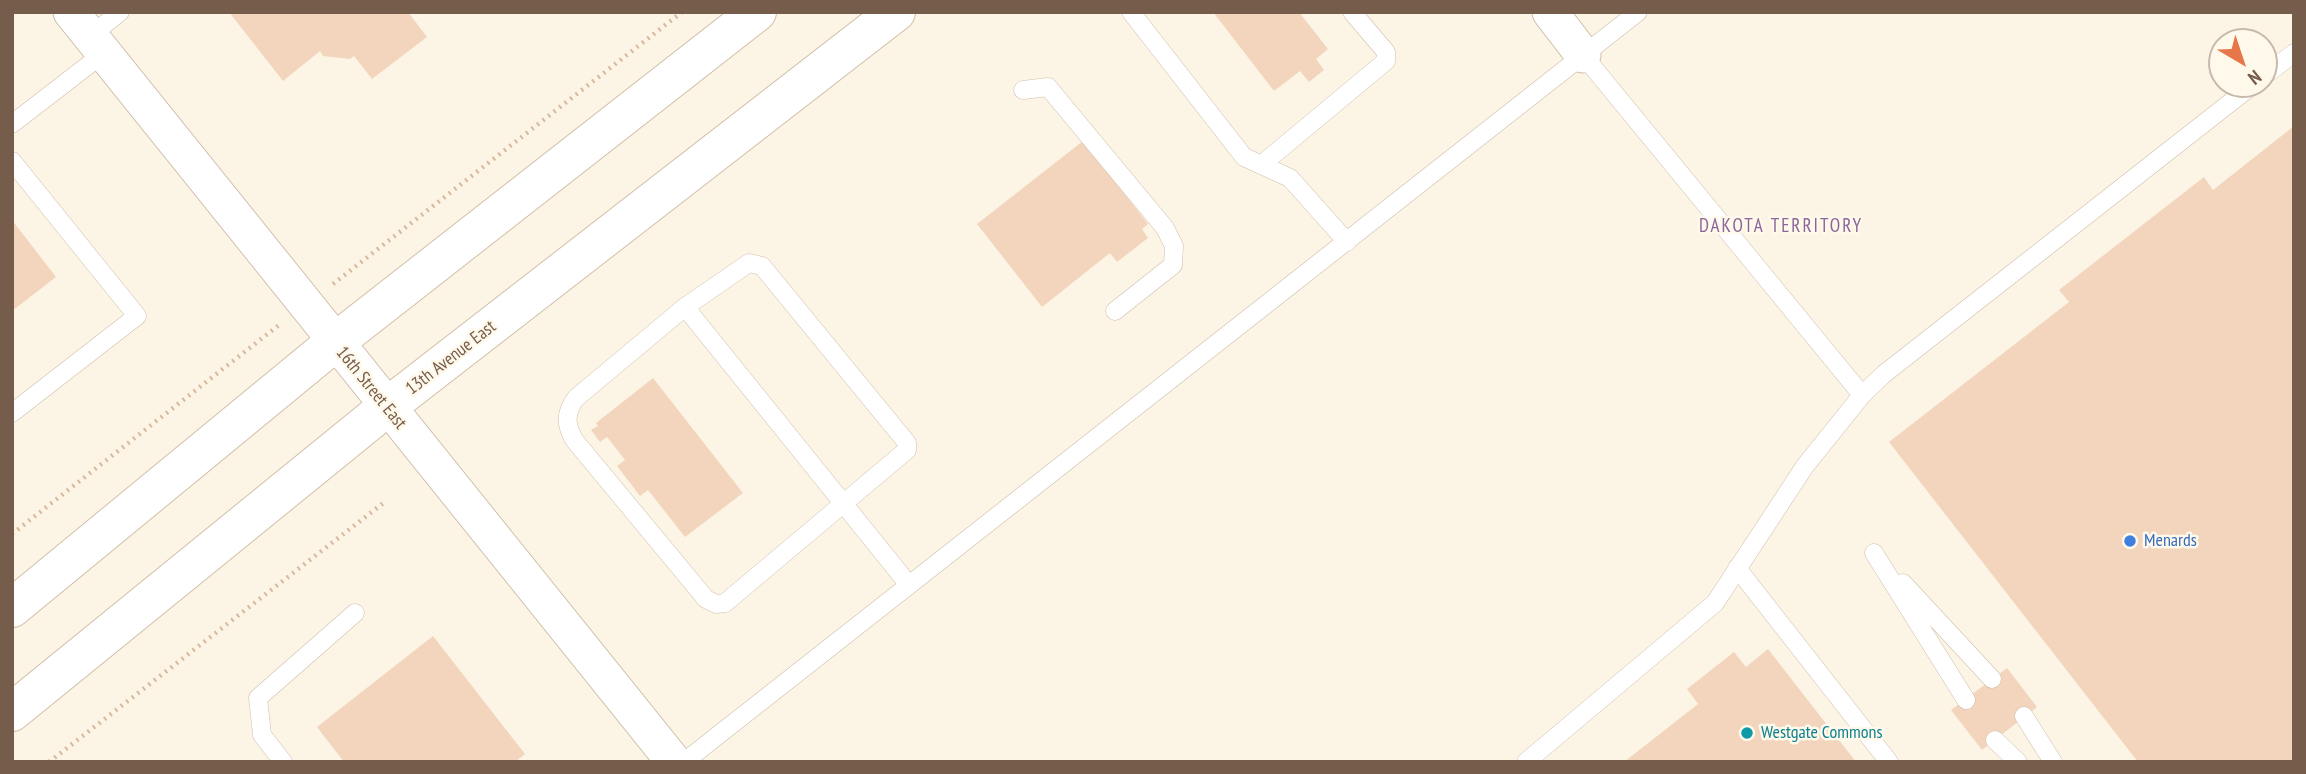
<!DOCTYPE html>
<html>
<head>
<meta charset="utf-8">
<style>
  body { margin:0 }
  #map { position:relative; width:2306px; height:774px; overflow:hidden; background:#fcf5e5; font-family:"PT Sans Narrow",sans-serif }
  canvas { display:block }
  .frame { position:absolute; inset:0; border:14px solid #765c4a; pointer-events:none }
  .north { position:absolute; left:2208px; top:28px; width:70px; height:70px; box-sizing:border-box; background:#fff9eb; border:2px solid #c8baab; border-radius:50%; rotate:141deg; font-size:19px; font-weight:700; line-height:28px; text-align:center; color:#765c4a }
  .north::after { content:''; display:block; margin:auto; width:24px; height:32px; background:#e77749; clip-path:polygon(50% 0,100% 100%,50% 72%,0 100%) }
</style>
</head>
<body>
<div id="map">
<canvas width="2306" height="774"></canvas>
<div class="frame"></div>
<div class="north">N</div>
</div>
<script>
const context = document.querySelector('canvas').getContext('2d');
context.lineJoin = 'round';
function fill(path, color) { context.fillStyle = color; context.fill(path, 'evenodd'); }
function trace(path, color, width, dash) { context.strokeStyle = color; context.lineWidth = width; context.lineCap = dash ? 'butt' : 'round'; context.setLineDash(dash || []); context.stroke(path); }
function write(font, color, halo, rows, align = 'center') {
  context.font = font + ' "PT Sans Narrow",sans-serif'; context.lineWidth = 5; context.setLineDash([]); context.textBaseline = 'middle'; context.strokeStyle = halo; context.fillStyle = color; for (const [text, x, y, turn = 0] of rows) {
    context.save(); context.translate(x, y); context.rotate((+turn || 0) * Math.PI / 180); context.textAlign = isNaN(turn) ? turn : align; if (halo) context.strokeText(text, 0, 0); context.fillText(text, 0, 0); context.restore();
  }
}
fill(new Path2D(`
  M229 12H408L427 37 372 79 354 56 350 59 323 56 320 51 283 81Z
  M1213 12H1299L1328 49 1316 59 1324 70 1309 82 1300 71 1274 91Z
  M2294 126V762H2138L1889 442 2069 302 2059 290 2204 177 2213 190Z
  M1083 141 1148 224 1142 229 1148 238 1117 262 1110 253 1042 307 977 224Z
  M12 220 56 277 12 311Z
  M653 378 743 493 685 537 648 490 640 496 617 466 625 460 607 437 600 442 591 430 598 426 596 423Z
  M433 636 525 754 515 762H344L317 727Z
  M1768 649 1856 762H1624L1698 704 1687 689 1734 652 1746 667Z
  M2007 668 2037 707 1982 750 1951 710Z`), '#f2d5bc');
const lane = new Path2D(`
  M1131 12 1244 157 1290 178 1347 242
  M90 36 120 12
  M1583 55 1862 395 1884 374 2254 84
  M2264 76 2294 53
  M1023 90 1048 87 1165 228 1174 246 1173 265 1115 311
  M12 124 104 53
  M12 161 137 316 12 413
  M1261 165 1386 61V52L1352 12
  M749 263 762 266 907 443V450L725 603 716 604 706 599 575 441C565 425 565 413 576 398L685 307Z
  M685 307 909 585
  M1874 553 1966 700
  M1737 568 1889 762
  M1903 583 1992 679
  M2024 716 2053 762
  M1995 740 2018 762
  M283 762 262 735 258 698 355 613
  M684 762 1638 12
  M1526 762 1715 603 1805 466 1862 395`);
const street = new Path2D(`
  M71 12 674 762
  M1550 12 1583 55`);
const secondary = new Path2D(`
  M12 608 334 343 757 12
  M12 712 387 407 896 12`);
trace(lane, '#cebdab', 19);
trace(street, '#cebdab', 37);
trace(secondary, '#d1bea8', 40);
trace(new Path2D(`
  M333 284 682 12
  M12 534 279 325
  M49 762 386 501`), '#d7b99f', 4.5, [2, 5]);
trace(lane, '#fff', 18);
trace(street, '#fff', 35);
trace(secondary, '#fff', 38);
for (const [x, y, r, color] of [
  [2130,541,7,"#3f7fe0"],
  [1747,733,7,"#0f9aa8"]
]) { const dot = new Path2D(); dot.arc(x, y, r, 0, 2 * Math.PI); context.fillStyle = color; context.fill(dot); trace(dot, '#fff9eb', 2.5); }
write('18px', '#765c4a', '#fff9eb', [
  ["13th Avenue East",451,358,-38],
  ["16th Street East",371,388,51]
]);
write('18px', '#366cbe', '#fff9eb', [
  ["Menards",2144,541]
], 'left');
write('18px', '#0d838f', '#fff9eb', [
  ["Westgate Commons",1761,733]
], 'left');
context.letterSpacing = '2px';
write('19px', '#8b6599', '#fff9eb', [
  ["DAKOTA TERRITORY",1781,227]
]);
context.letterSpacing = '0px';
</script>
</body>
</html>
